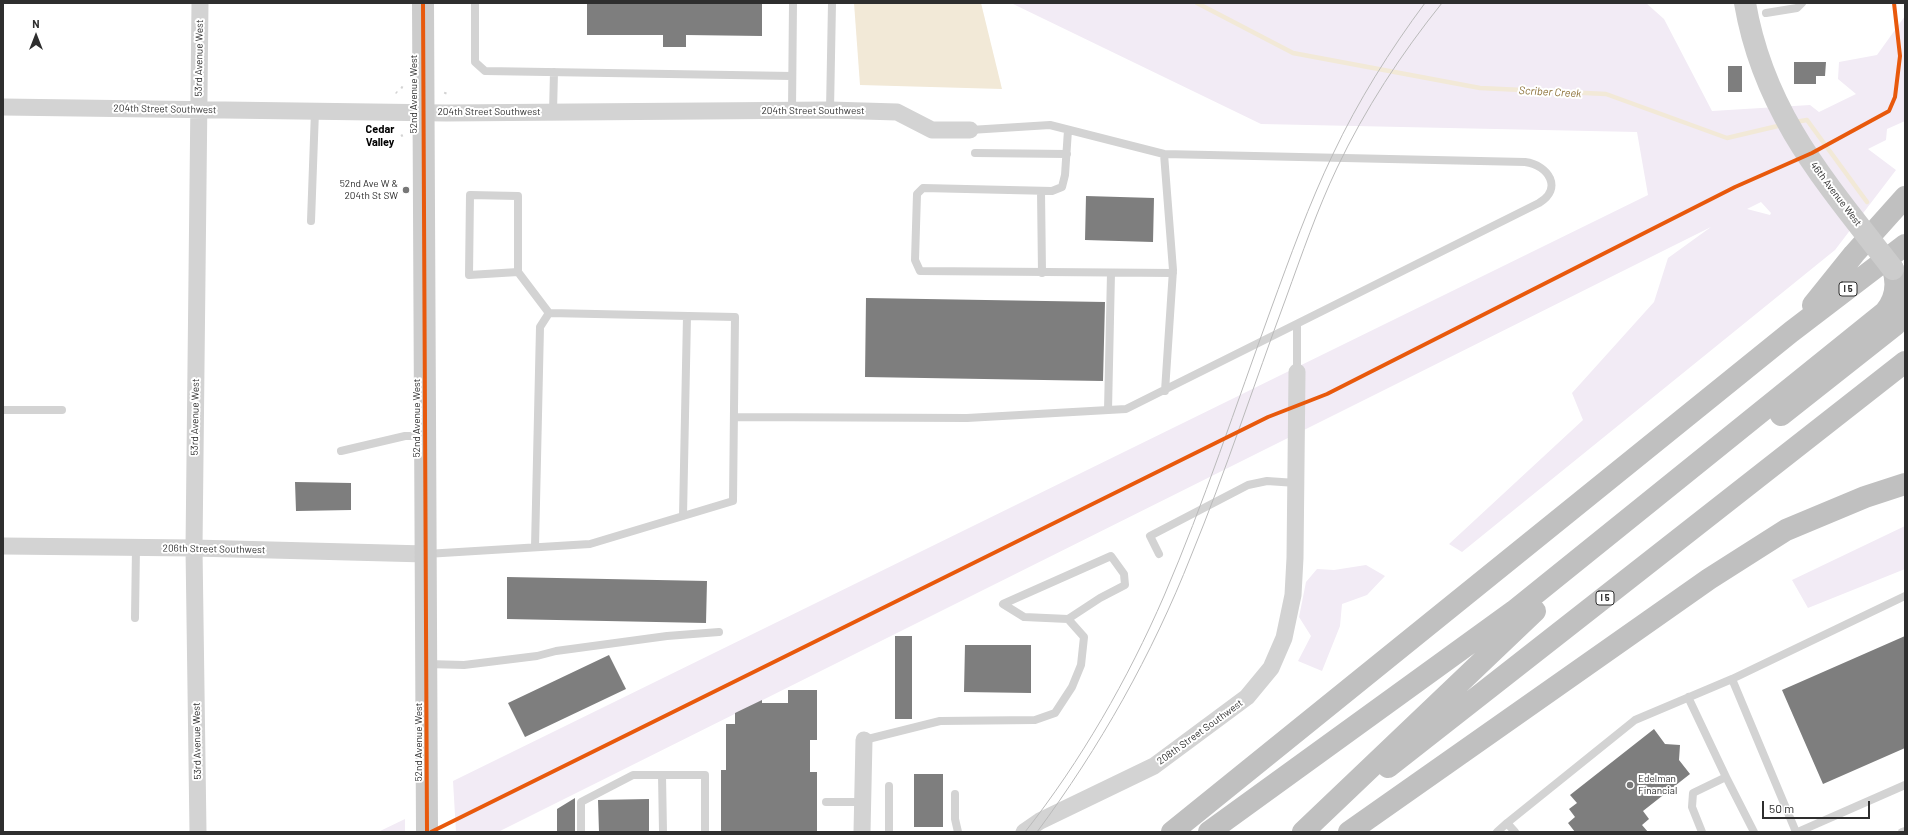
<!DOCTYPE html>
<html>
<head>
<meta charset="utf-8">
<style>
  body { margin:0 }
  #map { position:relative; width:1908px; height:835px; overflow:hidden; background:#fff; font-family:Barlow,sans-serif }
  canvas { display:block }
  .frame { position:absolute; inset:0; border:4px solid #2e2e2e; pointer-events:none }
  .north { position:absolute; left:16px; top:16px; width:40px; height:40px; -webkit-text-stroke:3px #fff; paint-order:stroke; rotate:0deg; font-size:11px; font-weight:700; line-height:16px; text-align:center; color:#2e2e2e }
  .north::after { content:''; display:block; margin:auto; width:14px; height:18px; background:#2e2e2e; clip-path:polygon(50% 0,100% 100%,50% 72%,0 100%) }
  .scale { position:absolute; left:1762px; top:801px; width:108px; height:18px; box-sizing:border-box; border:2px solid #2e2e2e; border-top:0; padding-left:5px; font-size:12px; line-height:14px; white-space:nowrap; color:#2e2e2e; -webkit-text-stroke:3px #fff; paint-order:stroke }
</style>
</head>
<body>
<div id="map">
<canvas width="1908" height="835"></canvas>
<div class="frame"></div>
<div class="north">N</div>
<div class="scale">50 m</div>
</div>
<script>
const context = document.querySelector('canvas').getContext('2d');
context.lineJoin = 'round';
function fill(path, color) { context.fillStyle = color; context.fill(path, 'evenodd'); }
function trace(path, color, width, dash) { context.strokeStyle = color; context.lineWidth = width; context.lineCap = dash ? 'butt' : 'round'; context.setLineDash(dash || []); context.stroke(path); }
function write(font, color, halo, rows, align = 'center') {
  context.font = font + ' Barlow,sans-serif'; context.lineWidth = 4; context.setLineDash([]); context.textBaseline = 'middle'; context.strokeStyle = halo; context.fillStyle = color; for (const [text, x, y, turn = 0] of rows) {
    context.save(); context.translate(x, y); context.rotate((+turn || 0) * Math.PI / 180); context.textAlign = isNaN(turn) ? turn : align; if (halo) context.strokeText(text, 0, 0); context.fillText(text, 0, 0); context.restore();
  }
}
fill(new Path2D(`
  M1011 3H1646L1664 19 1712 111 1810 105 1819 112 1856 94 1838 79 1839 62 1877 55 1905 16V121L1887 129 1886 140 1868 149 1896 170 1835 250 1462 552 1449 544 1583 420 1572 393 1654 302 1668 258 1711 227 498 832H456L453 781 1648 195 1637 132 1261 124ZM1761 202 1771 213 1770 215 1747 209Z
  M1905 526V569L1808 608 1792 580Z
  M1366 565 1385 576 1367 595 1342 604 1340 626 1322 671 1298 661 1311 636 1299 617 1306 582 1317 569 1334 570Z
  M405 819V832H378Z`), '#f2ebf5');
fill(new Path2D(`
  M854 3H981L1002 89 860 85Z`), '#f2e9d7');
trace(new Path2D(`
  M1197 3 1293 53 1480 88 1606 94 1727 138 1782 125
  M1795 122 1807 120 1867 202`), '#f2e9d7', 4.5);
fill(new Path2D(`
  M587 3H762V36L686 35V47H663V35H587Z
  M1794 62H1826L1825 76H1816V84H1794Z
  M1728 66H1742V92H1728Z
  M1086 196 1154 198 1153 242 1085 240Z
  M866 298 1105 302 1103 381 865 377Z
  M295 482 351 483V510L296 511Z
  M507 577 707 581 706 623 507 619Z
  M895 636H912V719H895Z
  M1905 636V748L1823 784 1782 690Z
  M965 645H1031V693L964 692Z
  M609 655 626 689 525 737 508 703Z
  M788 690H817V740H810V772H817V832H721V770H726V724H735V713L762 700V703H788Z
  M1654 729 1665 744 1680 745 1679 760 1690 774 1643 811 1649 819 1642 825 1648 832H1575L1568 823 1575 817 1569 809 1577 803 1570 795Z
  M914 774H943V827H914Z
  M575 798V832H557V809Z
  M649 799V832H599L598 800Z`), '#7e7e7e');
trace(new Path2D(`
  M401 87 403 88
  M396 92 397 93
  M445 94 446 91
  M401 136 403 135`), '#d3d3d3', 2.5, [2, 2]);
trace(new Path2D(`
  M475 3V62L485 71 792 76
  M1766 13 1797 8 1802 3
  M792 110 793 3
  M830 110 832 3
  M553 112 554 72
  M970 130 1050 125 1164 154 1173 270 1165 391
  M1068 130 1065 175 1062 187 1052 191 923 188 917 194 915 260 920 271 1173 273
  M975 153 1067 154
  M1041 191 1042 273
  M311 221 315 111
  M518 272 469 275 470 195 518 196V272L549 313
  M1297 372V325
  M3 410H62
  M1108 410 1111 273
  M734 417 967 418 1126 409 1539 203C1563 189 1549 165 1525 162L1164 154
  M341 451 405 436H425
  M683 516 687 316
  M426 554 590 544 733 501 735 317 549 313 540 327 535 547
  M1159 554 1150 536 1248 485 1267 481 1296 483
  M135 618 136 547
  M427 664 464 665 537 656 556 651 667 636 719 632
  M1732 679 1796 832
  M1688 697 1726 777 1693 793 1692 807 1702 832
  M864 740 940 721 1035 720 1055 713 1072 687 1081 665 1084 637 1068 619 1024 617 1003 604 1111 556 1124 574 1125 585 1100 598 1068 619
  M662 775 663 832
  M1726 777 1754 832
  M955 794V819L958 832
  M826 802H862
  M1507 823 1635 720 1732 679 1905 596
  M581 832V802L633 775H705V832
  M889 832V786
  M1497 832 1507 823 1515 832
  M1798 832 1905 785
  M1902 832 1905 831`), '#d3d3d3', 8);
trace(new Path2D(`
  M3 107 446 113 830 110 897 112 932 130H970
  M3 546 194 548 426 554
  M198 832 194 548 200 3
  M862 832 864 740
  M1024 832 1040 821 1154 766 1247 697 1271 668 1284 638 1293 595 1295 558 1297 372`), '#d3d3d3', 17);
trace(new Path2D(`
  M423 3 427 832`), '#ccc', 22);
trace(new Path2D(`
  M1813 305 1854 254 1905 197
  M1781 415 1895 325 1900 318 1905 302
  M1388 767 1905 362
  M1172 832 1791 332 1905 245
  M1209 832 1514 611 1885 312C1896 299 1898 285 1893 269
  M1303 832 1535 611
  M1349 832 1709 579 1786 530 1865 497 1905 484`), '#c0c0c0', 22);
trace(new Path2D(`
  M1025 832C1081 761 1128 679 1164 596 1204 503 1236 405 1271 309 1290 257 1309 204 1333 154 1358 101 1390 50 1425 3
  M1037 832C1100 747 1152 655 1191 556 1226 471 1254 384 1286 298 1302 254 1317 210 1337 168 1365 109 1401 54 1442 3`), '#bababa', 1);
trace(new Path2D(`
  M1745 3C1764 114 1827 184 1893 269`), '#ccc', 22);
trace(new Path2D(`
  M423 3 427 832
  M431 832 1268 417 1327 394 1735 187 1812 153 1889 111 1895 97 1900 56 1894 3`), '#e8590c', 4);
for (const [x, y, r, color] of [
  [406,190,4,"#777"],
  [1630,785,4,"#777"]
]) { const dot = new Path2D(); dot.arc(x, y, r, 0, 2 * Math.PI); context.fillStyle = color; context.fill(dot); trace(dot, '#fff', 1.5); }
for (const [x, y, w] of [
  [1848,289,18],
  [1605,598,18]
]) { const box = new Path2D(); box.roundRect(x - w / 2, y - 7, w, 14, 3); context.fillStyle = '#fff'; context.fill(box); trace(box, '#2e2e2e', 1); }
write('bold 9px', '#2e2e2e', null, [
  ["I 5",1848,289],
  ["I 5",1605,598]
]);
write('10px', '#2e2e2e', '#fff', [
  ["53rd Avenue West",199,58,-89],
  ["52nd Avenue West",414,94,-90],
  ["204th Street Southwest",165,109,1],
  ["204th Street Southwest",813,111],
  ["204th Street Southwest",489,112],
  ["46th Avenue West",1836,194,53],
  ["53rd Avenue West",195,417,-89],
  ["52nd Avenue West",417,418,-90],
  ["206th Street Southwest",214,549,1],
  ["208th Street Southwest",1200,732,-36],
  ["53rd Avenue West",197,741,-91],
  ["52nd Avenue West",419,742,-90]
]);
write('10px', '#2e2e2e', '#fff', [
  ["52nd Ave W &",398,184],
  ["204th St SW",398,196],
  ["Edelman",1638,779,"left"],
  ["Financial",1638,791,"left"]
], 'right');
write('italic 11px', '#8c7037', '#fff', [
  ["Scriber Creek",1550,92,3]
]);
write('bold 11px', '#000', '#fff', [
  ["Cedar",380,129],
  ["Valley",380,142]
]);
</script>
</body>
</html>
